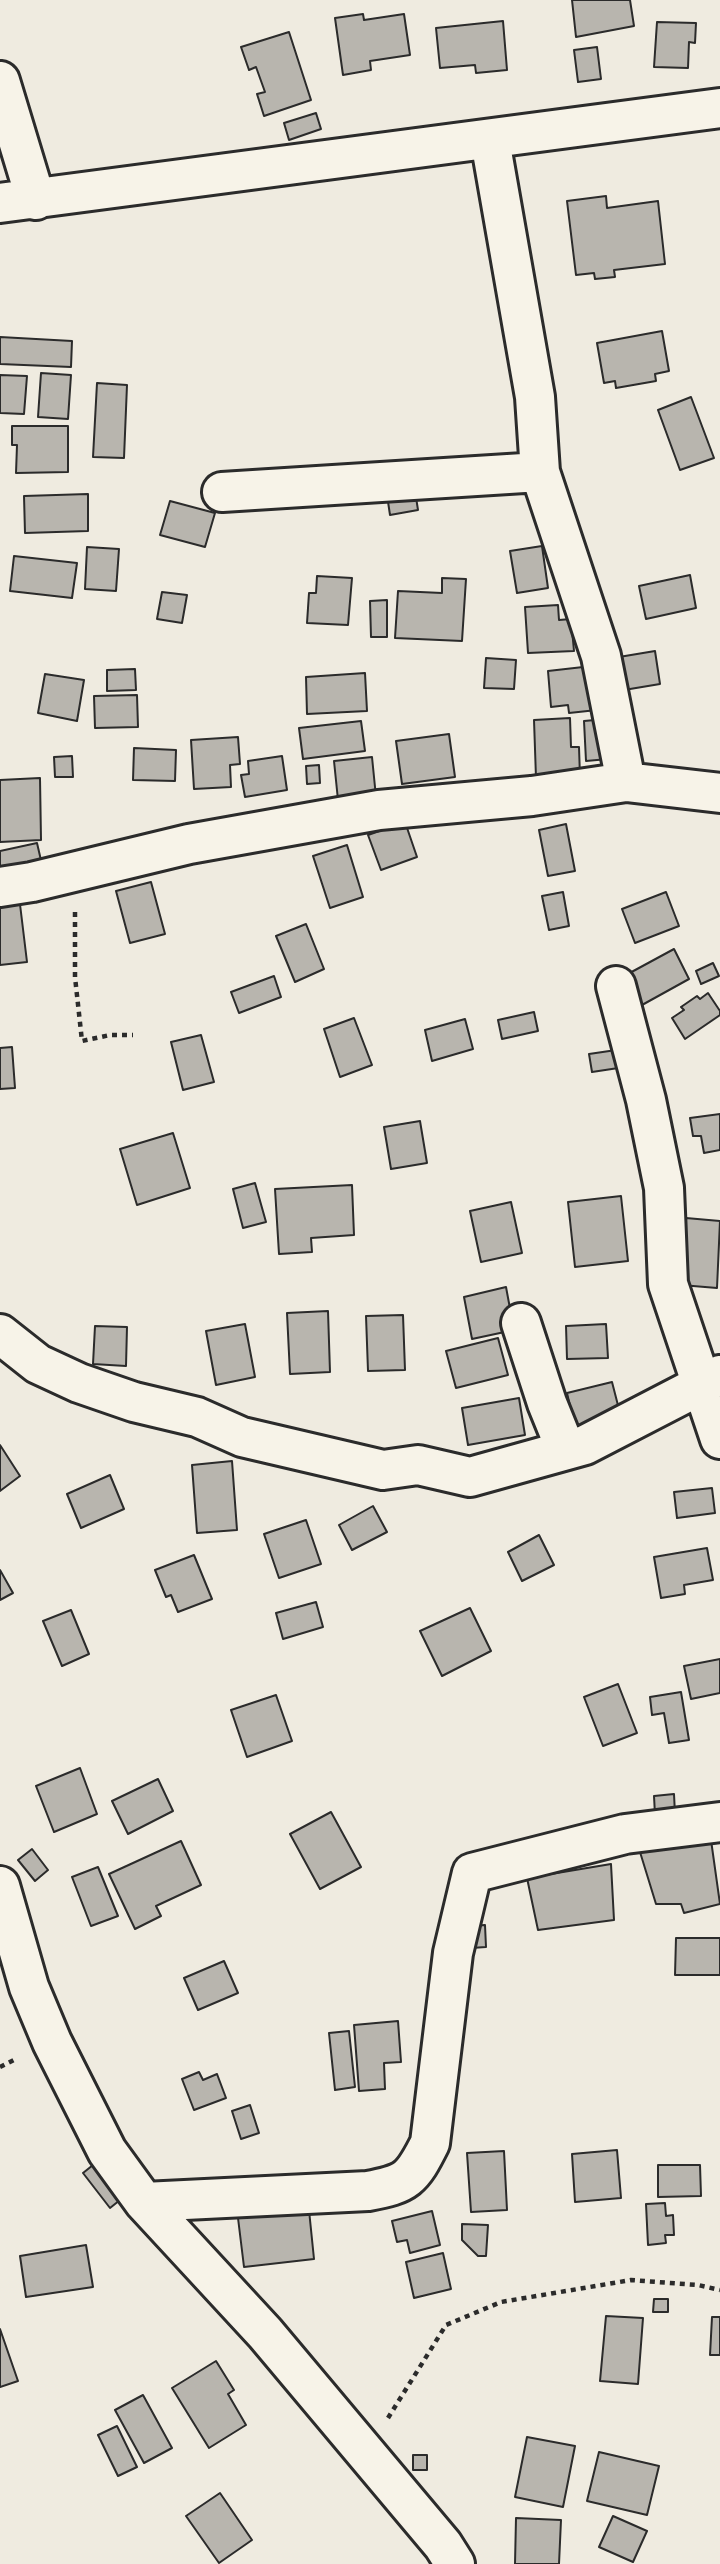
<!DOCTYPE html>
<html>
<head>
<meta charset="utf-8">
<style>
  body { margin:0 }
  canvas { display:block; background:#efebe0 }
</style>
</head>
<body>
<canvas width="720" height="2564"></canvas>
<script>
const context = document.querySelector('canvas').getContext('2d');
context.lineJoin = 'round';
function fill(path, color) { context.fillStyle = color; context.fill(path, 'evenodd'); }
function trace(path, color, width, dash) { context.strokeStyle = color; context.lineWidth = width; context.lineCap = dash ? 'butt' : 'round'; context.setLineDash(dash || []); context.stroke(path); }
const building = new Path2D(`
  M572 0H630L634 26 576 37Z
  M363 14 364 20 404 14 410 55 370 61 371 70 343 75 335 18Z
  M503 21 507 70 476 73 475 65 440 68 436 28Z
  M657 22 696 23 695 43 689 42 688 68 654 67Z
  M289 32 311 100 264 116 257 94 265 92 256 67 249 70 241 47Z
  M597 47 601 79 578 82 574 50Z
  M316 113 321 129 289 140 284 123Z
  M606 196 607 208 658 201 665 264 614 270 615 277 595 279 594 273 576 275 567 201Z
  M662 331 669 371 655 374 656 381 616 388 615 381 604 383 597 343Z
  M0 337 72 341 71 367 0 364Z
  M41 373 71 375 68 419 38 417Z
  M0 375 27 376 24 414 0 413Z
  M97 383 127 385 124 458 93 457Z
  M691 397 714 458 680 470 658 410Z
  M12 426H68V472L16 473 17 445H12Z
  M415 491 418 510 390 515 387 495Z
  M88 494V531L25 533 24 496Z
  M170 501 215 513 205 547 160 535Z
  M542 546 548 588 517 593 510 551Z
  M87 547 119 549 116 591 85 589Z
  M14 556 77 563 72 598 10 591Z
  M690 575 696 608 646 619 639 586Z
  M317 576 352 578 348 625 307 623 309 593H316Z
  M442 578 466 579 462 641 395 638 398 591 442 593Z
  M162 592 187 595 182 623 157 619Z
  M387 600V637H371L370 601Z
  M558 605 559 620 571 619 574 651 528 653 525 607Z
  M655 651 660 684 618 691 613 658Z
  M486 658 516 660 514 689 484 688Z
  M592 666 597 710 569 713 568 705 551 707 548 671Z
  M135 669 136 690 107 691V670Z
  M365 673 367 711 307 714 306 677Z
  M45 674 84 680 77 721 38 713Z
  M137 695 138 727 95 728 94 696Z
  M570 718 571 747H579L580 777 536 778 534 720Z
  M606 719 608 759 586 761 584 721Z
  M361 721 365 751 303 759 299 728Z
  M449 734 455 777 402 784 396 741Z
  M238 737 240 764 230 765 231 787 194 789 191 740Z
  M134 748 176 750 175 781 133 780Z
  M72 756 73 777H55L54 757Z
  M282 756 287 790 245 797 241 775 249 774 248 761Z
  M372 757 376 797 338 800 334 761Z
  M319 765 320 783 307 784 306 766Z
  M40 778 41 840 0 842V780Z
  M405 822 417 857 381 870 368 835Z
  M566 824 575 871 548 876 539 830Z
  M37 843 43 869 0 878V851Z
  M347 845 363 897 330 908 313 856Z
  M151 882 165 934 130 943 116 891Z
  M563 892 569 926 549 930 542 896Z
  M666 892 679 926 635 943 622 909Z
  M19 896 27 962 0 965V898Z
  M306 924 324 969 295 982 276 936Z
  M674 949 689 979 642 1005 626 975Z
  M713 963 719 976 701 984 696 971Z
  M274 976 281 997 239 1013 231 992Z
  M708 993 720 1011V1015L685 1039 672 1018 684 1010 681 1007 697 996 700 999Z
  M534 1012 538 1031 502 1039 498 1020Z
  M354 1018 372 1065 340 1077 324 1029Z
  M465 1019 473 1049 432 1061 425 1030Z
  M201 1035 214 1082 183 1090 171 1042Z
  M12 1047 15 1088 0 1089V1048Z
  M623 1049 625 1067 592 1072 589 1054Z
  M720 1114V1150L704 1153 701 1136H693L690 1118Z
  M420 1121 427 1163 391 1169 384 1127Z
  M173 1133 190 1188 137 1205 120 1149Z
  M255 1183 266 1222 243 1228 233 1189Z
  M352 1185 354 1235 311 1238 312 1252 279 1254 275 1189Z
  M621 1196 628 1261 575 1267 568 1202Z
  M511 1202 522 1253 481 1262 470 1211Z
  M686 1218 720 1221 717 1288 681 1285Z
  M506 1287 514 1330 472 1339 464 1297Z
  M328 1311 330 1372 290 1374 287 1313Z
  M403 1315 405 1370 368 1371 366 1316Z
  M245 1324 255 1377 216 1385 206 1331Z
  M606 1324 608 1358 567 1359 566 1326Z
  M95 1326 127 1327 126 1366 93 1364Z
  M498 1338 508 1375 456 1388 446 1351Z
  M612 1382 621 1417 575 1428 567 1393Z
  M519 1398 525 1435 468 1445 462 1408Z
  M0 1445 20 1476 0 1491Z
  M232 1461 237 1530 197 1533 192 1465Z
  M110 1475 124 1509 81 1528 67 1494Z
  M712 1488 715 1513 677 1518 674 1492Z
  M373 1506 387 1532 352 1550 339 1525Z
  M306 1520 321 1564 279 1578 264 1534Z
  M539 1535 554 1565 522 1581 508 1552Z
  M707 1548 713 1580 684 1585 685 1594 661 1598 654 1557Z
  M194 1555 212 1599 178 1612 171 1595 166 1597 155 1570Z
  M0 1570 13 1593 0 1600Z
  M316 1602 323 1627 283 1639 276 1613Z
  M470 1608 491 1651 442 1676 420 1631Z
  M71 1610 89 1654 62 1666 43 1621Z
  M720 1659V1693L691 1699 684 1666Z
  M618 1684 637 1733 603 1746 584 1697Z
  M681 1692 689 1740 669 1743 664 1713 652 1715 650 1697Z
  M276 1695 292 1741 247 1757 231 1710Z
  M80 1768 97 1814 54 1832 36 1786Z
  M158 1779 173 1811 128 1834 112 1801Z
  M674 1794 675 1814 655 1815 654 1796Z
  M331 1812 361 1867 320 1889 290 1834Z
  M711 1840 720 1904 684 1913 681 1904H656L640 1852Z
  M181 1841 201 1885 156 1906 161 1916 135 1929 109 1874Z
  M32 1849 48 1870 35 1881 18 1860Z
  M611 1864 614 1920 538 1930 527 1878Z
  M98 1867 118 1916 91 1926 72 1877Z
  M485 1925 486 1947 471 1948 470 1926Z
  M676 1938H720V1975H675Z
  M224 1961 238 1993 198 2010 184 1978Z
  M398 2021 401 2062 384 2063 385 2089 359 2091 354 2025Z
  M349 2031 355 2087 335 2090 329 2033Z
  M199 2072 203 2080 217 2074 226 2098 194 2110 182 2079Z
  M250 2105 259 2133 241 2139 232 2111Z
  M617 2150 621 2198 575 2202 572 2154Z
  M504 2151 507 2210 471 2212 467 2153Z
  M93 2165 120 2200 110 2208 83 2173Z
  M658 2165H700L701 2196 658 2197Z
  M665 2203 666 2216 673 2215 674 2235H665L666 2243 648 2245 646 2204Z
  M309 2210 314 2259 244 2267 238 2218Z
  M432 2211 440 2245 410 2253 407 2240 397 2242 392 2221Z
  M462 2224 488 2225 486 2256H478L462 2240Z
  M86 2245 93 2287 26 2297 20 2256Z
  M443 2253 451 2289 414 2298 406 2262Z
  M654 2299H668V2312H653Z
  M606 2316 643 2318 638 2384 600 2381Z
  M712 2317H720V2355H710Z
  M0 2329 18 2381 0 2387Z
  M216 2361 234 2390 228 2394 246 2425 209 2448 172 2388Z
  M143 2395 172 2448 144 2463 115 2410Z
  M117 2426 137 2467 118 2476 98 2435Z
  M527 2437 575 2446 563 2507 515 2497Z
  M599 2452 659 2466 647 2515 587 2501Z
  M413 2455H427V2470H413Z
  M220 2493 252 2540 219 2563 186 2516Z
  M613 2516 647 2531 633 2562 599 2547Z
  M516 2518 561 2520 559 2564H515Z`);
fill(building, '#b8b5ae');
trace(building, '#2b2b2b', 2);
const minor = new Path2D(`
  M0 81 36 200
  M490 140 535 397 540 472 601 656 626 782 720 793
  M0 203 720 108
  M222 492 540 472
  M0 887 32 882 189 844 379 810 532 796 626 782
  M616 986 646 1100 664 1188 668 1284 720 1439
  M521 1323 547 1403 566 1450
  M0 1334 38 1364 79 1383 134 1402 197 1417 242 1437 383 1470 418 1465 470 1477 585 1445 720 1375
  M0 1886 29 1987 52 2042 107 2151 144 2202 265 2333 443 2545 455 2564
  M144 2202 368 2191C407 2184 412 2179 430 2143L453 1953 472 1873 625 1834 720 1822`);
trace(minor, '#2b2b2b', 44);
trace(new Path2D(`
  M75 912V977L82 1041 110 1035H133
  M0 2067 16 2059
  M388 2418 446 2325 501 2302 631 2280 698 2285 720 2290`), '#2b2b2b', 4.5, [5, 5]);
trace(minor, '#f7f3e8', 38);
</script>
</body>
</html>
